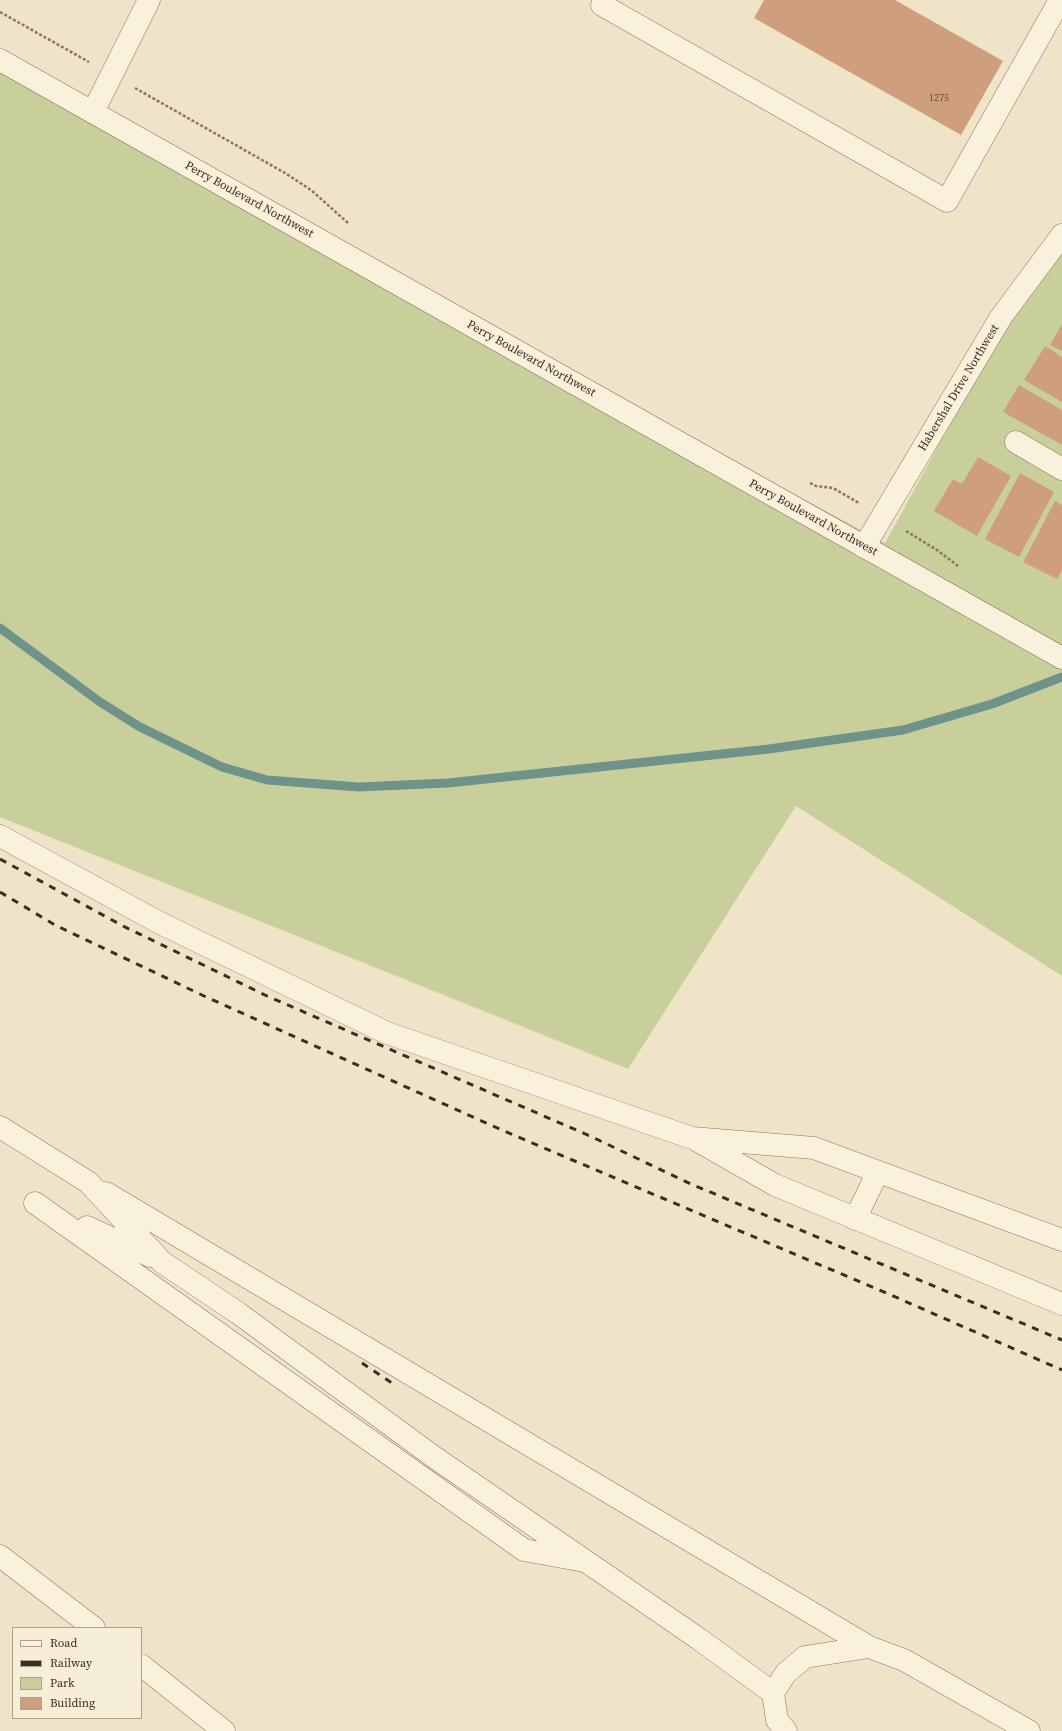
<!DOCTYPE html>
<html>
<head>
<meta charset="utf-8">
<style>
  body { margin:0 }
  #map { position:relative; width:1062px; height:1731px; overflow:hidden; background:#f0e4c8; font-family:"Source Serif 4",serif }
  canvas { display:block }
  .legend { position:absolute; left:12px; top:1627px; width:130px; height:92px; box-sizing:border-box; background:#f7eed8; border:1px solid #ada18e; margin:0; padding:5px 7px; list-style:none; font-size:12px; color:#3d2e20 }
  .legend li { display:flex; align-items:center; gap:8px; height:20px }
  .legend b { width:20px; border:1px solid #ada18e }
</style>
</head>
<body>
<div id="map">
<canvas width="1062" height="1731"></canvas>
<ul class="legend">
<li><b style="height:5px;background:#faf1dc"></b>Road</li>
<li><b style="height:5px;background:#3d2e20"></b>Railway</li>
<li><b style="height:11px;background:#c9cf9b"></b>Park</li>
<li><b style="height:11px;background:#cf9f7d"></b>Building</li>
</ul>
</div>
<script>
const context = document.querySelector('canvas').getContext('2d');
context.lineJoin = 'round';
function fill(path, color) { context.fillStyle = color; context.fill(path, 'evenodd'); }
function trace(path, color, width, dash) { context.strokeStyle = color; context.lineWidth = width; context.lineCap = dash ? 'butt' : 'round'; context.setLineDash(dash || []); context.stroke(path); }
function write(font, color, halo, rows, align = 'center') {
  context.font = font + ' "Source Serif 4",serif'; context.lineWidth = 3; context.setLineDash([]); context.textBaseline = 'middle'; context.strokeStyle = halo; context.fillStyle = color; for (const [text, x, y, turn = 0] of rows) {
    context.save(); context.translate(x, y); context.rotate((+turn || 0) * Math.PI / 180); context.textAlign = isNaN(turn) ? turn : align; if (halo) context.strokeText(text, 0, 0); context.fillText(text, 0, 0); context.restore();
  }
}
fill(new Path2D(`
  M0 66 885 543 1039 262 1062 234V976L796 806 628 1069 0 817Z`), '#c9cf9b');
trace(new Path2D(`
  M0 628 100 702 140 727 222 767 267 780 359 787 448 783 769 749 903 730 992 704 1062 677`), '#6f938a', 9);
fill(new Path2D(`
  M764 0H895L1003 61 961 135 754 18Z
  M1062 324V351L1050 345Z
  M1045 346 1062 357V402L1024 380Z
  M1019 385 1062 410V445L1003 412Z
  M978 457 1011 476 977 536 934 511 953 479 962 484Z
  M1020 473 1054 492 1019 557 985 539Z
  M1055 501 1062 505V570L1057 579 1023 562Z`), '#cf9f7d');
const minor = new Path2D(`
  M602 5 947 201 1060 0
  M0 60 1062 658
  M93 112 149 0
  M1016 442 1062 469
  M864 547 1001 317 1062 235
  M0 836 160 923 387 1033 692 1138 814 1148 1062 1240
  M0 1127 88 1182 162 1262 238 1313 434 1457 699 1639 773 1693
  M698 1141 775 1185 1062 1304
  M106 1193 869 1647
  M35 1203 524 1550 579 1560
  M855 1219 878 1172
  M87 1227 150 1256
  M0 1556 94 1628
  M141 1665 224 1731
  M786 1731 777 1720 773 1693 786 1673 805 1657 869 1647 904 1660 1029 1731`);
trace(minor, '#8d765c', 23);
trace(new Path2D(`
  M0 12 89 62
  M135 88 285 173 311 190 348 223
  M810 483 816 486 833 488 859 503
  M906 531 937 550 958 566`), '#8d765c', 2.5, [3, 2]);
trace(minor, '#faf1dc', 22);
trace(new Path2D(`
  M0 859 123 926 267 996 590 1136 691 1184 1062 1340
  M0 892 55 925 204 996 504 1131 884 1292 1062 1370
  M362 1363 395 1385`), '#3d2e20', 3, [7, 7]);
write('10px', '#624a37', null, [
  ["1275",939,98]
]);
write('12px', '#3d2e20', '#f7eed8', [
  ["Perry Boulevard Northwest",249,200,29],
  ["Perry Boulevard Northwest",531,359,29],
  ["Habershal Drive Northwest",959,388,-59],
  ["Perry Boulevard Northwest",813,518,29]
]);
</script>
</body>
</html>
